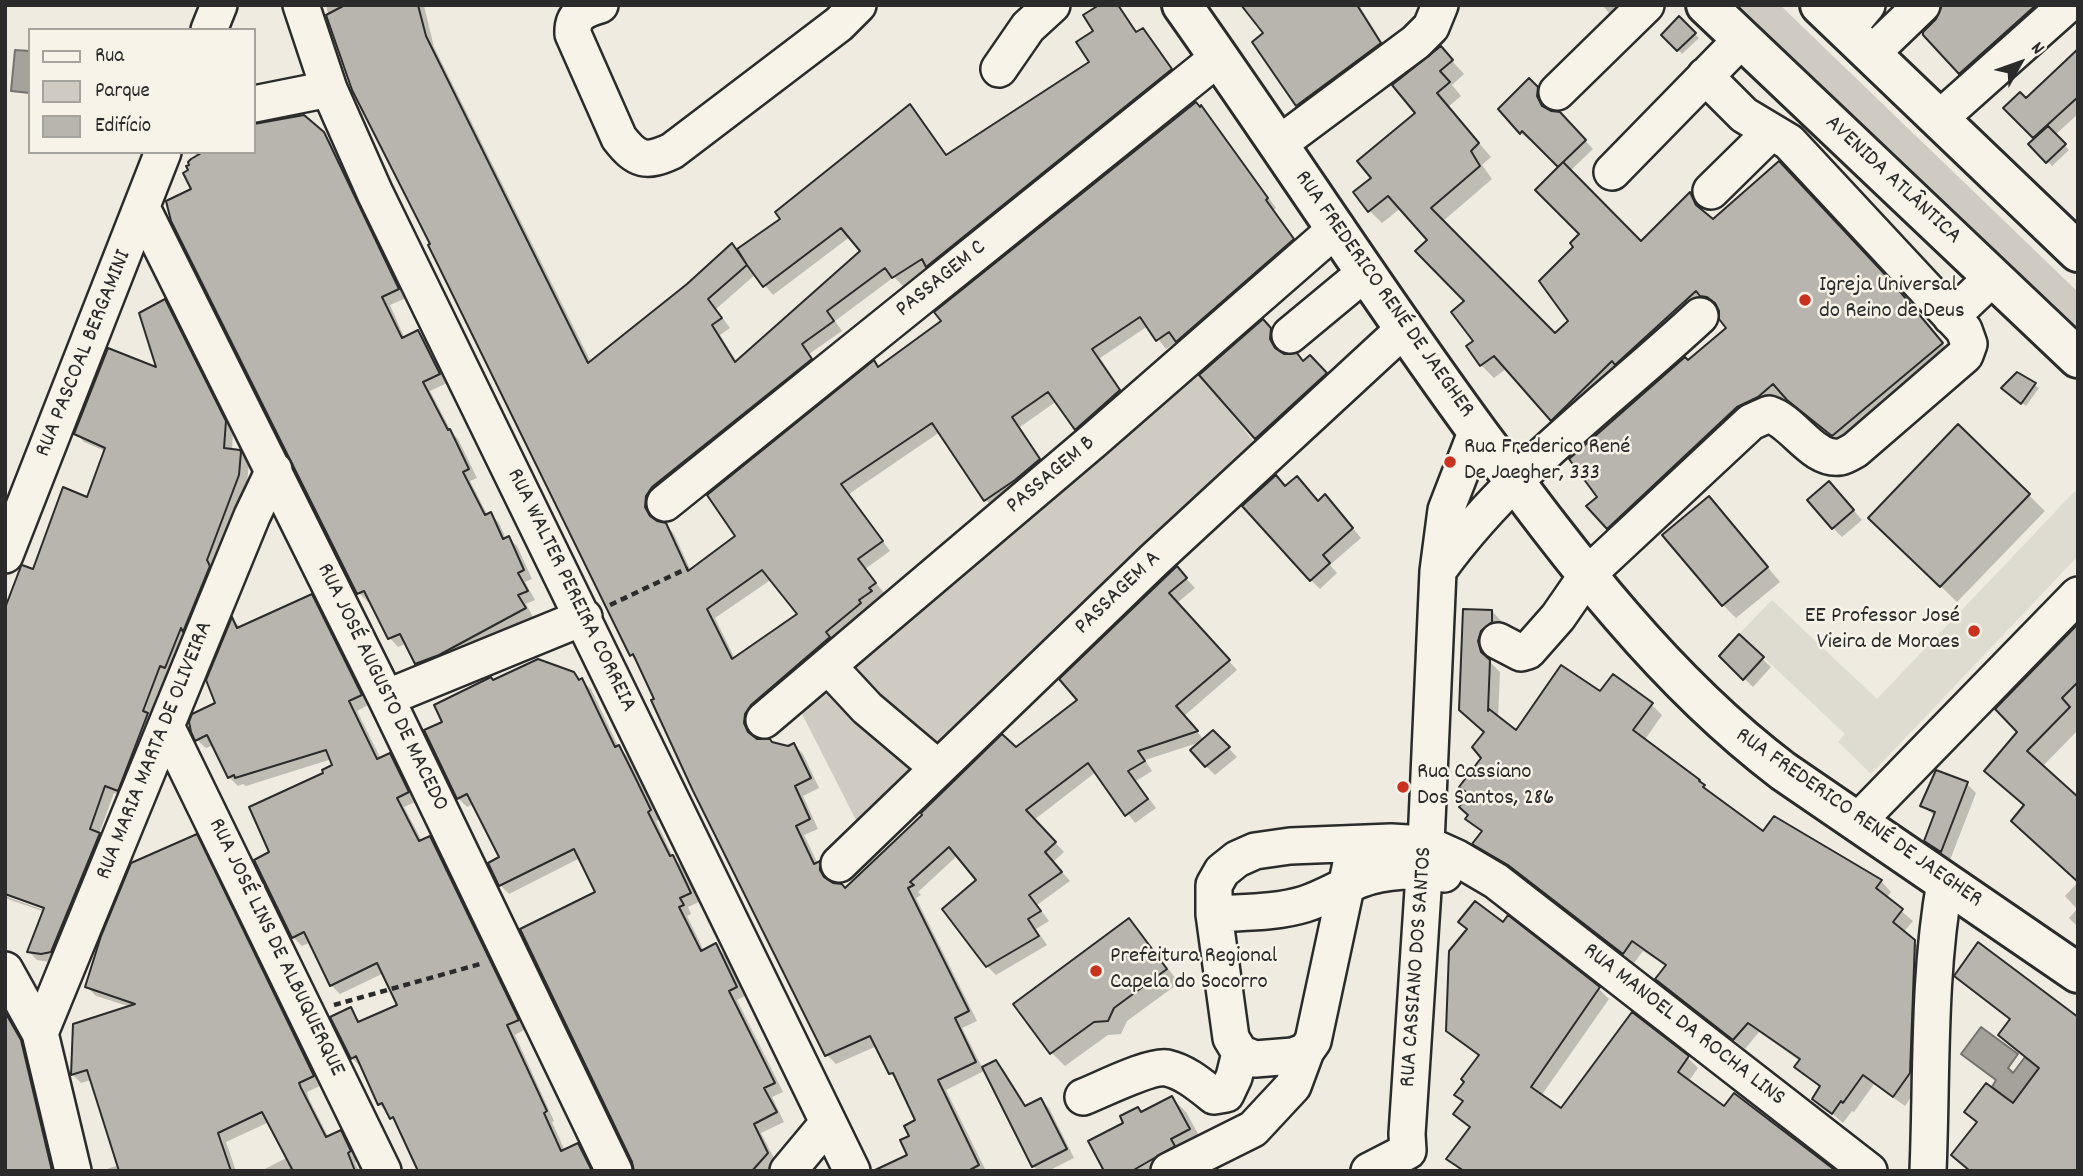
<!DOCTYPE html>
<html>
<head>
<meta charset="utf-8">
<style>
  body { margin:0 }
  #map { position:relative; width:2083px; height:1176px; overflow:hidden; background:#efebe0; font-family:Dekko,sans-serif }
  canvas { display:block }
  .frame { position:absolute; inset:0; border:7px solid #2b2b2b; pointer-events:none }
  .legend { position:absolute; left:28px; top:28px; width:228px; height:126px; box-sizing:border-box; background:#f7f3e8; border:2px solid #a5a39c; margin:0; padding:9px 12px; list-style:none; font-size:21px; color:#2b2b2b }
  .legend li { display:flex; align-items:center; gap:14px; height:35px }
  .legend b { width:35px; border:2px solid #a5a39c }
  .north { position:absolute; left:1985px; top:28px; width:70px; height:70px; -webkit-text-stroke:5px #f7f3e8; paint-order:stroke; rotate:50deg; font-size:19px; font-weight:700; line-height:28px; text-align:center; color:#2b2b2b }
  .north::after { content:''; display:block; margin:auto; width:24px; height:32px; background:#2b2b2b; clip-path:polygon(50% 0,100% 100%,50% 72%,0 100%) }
</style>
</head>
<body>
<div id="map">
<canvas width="2083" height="1176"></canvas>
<div class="frame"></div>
<ul class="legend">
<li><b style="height:9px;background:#f7f3e8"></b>Rua</li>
<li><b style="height:19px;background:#cfcbc2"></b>Parque</li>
<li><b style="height:19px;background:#b8b5ae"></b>Edifício</li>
</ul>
<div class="north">N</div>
</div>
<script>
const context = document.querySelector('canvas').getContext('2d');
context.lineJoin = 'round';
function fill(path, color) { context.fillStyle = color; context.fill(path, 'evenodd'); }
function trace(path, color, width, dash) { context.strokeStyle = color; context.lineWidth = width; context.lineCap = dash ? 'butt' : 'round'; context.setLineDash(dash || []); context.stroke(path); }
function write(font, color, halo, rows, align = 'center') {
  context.font = font + ' Dekko,sans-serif'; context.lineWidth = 5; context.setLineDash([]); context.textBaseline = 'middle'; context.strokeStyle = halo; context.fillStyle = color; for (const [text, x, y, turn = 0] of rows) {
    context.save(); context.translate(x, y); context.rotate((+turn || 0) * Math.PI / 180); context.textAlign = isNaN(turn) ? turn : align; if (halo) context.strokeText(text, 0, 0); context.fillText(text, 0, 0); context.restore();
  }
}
fill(new Path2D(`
  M2075 491 2078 494V556L1871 774 1838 742 1845 734 1739 634 1772 600 1877 699Z`), '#dedbd1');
fill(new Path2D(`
  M1726 5H1780L2078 292V340Z
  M1191 364 1254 442 858 824 798 706Z`), '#cfcbc2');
const water = new Path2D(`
  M15 50 30 51V93L11 91Z
  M1981 1027 2018 1054 2008 1068 2013 1073 2025 1057 2039 1068 2013 1103 1992 1087 1996 1080 1961 1054Z`);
fill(water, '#a4a29a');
trace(water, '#74726e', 2);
fill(new Path2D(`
  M326 5 424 6 434 47 591 362 688 285 732 245 738 251 783 219 910 107 948 156 1091 62 1095 32 1117 7 1138 33 1143 30 1152 39 1180 79 930 269 903 286 894 277 835 321 842 331 809 354 820 369 655 506 654 517 657 523 665 524 674 534 691 571 737 537 874 363 879 368 943 322 1201 108 1210 117 1276 208 1274 210 1302 249 1186 350 1178 341 1166 349 1148 326 1100 358 1128 400 1085 438 1057 401 1020 427 1048 469 995 509 986 500 940 432 849 494 890 551 865 569 884 593 877 598 879 601 753 724V733L756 740 788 748 794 745 803 754 819 788 803 796 818 829 804 835 818 864 828 872 830 883 846 890 1016 749 1080 701 1177 569 1195 588 1177 603 1237 670 1184 716 1204 740 1213 732 1237 757 1215 775 1206 766 1201 742 1145 760 1152 771 1136 781 1156 808 1135 823 1096 772 1034 820 1064 852 1053 862 1070 881 1037 905 1049 921 1036 929 1047 945 996 975 987 966 979 880 958 855 918 892 921 895 916 898 977 1021 962 1028 983 1069 996 1062 1004 1070 1027 1107 1041 1100 1049 1108 1074 1158 1048 1171H1038L1033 1166 986 1070 946 1090 986 1171H915L911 1137 918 1121 899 1081 890 1073 877 1046 836 1064 827 1055 639 663 631 655 439 264 433 245 333 32ZM851 236 862 251 737 362 720 335 730 328 716 309 756 274 773 295ZM772 579 799 614 735 659 715 618Z
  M1242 5H1359L1390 55 1309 116 1298 105 1254 42 1265 34Z
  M1602 5H1621L1611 15Z
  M1943 5H2065L1974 86 1925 35 1943 12Z
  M1679 19 1699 38 1682 54 1663 35Z
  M2078 47V114L2055 135 2069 150 2052 166 2031 144 2036 139 2006 108 2026 101 2063 66 2061 64Z
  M1440 48 1464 74 1452 85 1461 96 1448 107 1491 157 1482 165 1492 179 1442 222 1555 335 1571 321 1576 247 1581 234 1561 167 1531 138 1529 140 1521 133 1529 80 1545 96V106L1547 111 1568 122 1593 149 1570 171 1641 244 1690 194 1713 221 1904 297 1954 357 1846 447 1802 413 1786 396 1621 540 1608 528 1599 497 1688 362 1729 328 1720 309H1715L1564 432 1507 368 1494 378 1481 365 1468 347 1475 341 1467 301 1429 240 1401 208 1382 223 1370 211 1418 113Z
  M254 125 323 133 332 143 406 298 390 305 405 339 418 332 427 341 447 383 430 391 452 433 458 439 477 478 470 481 488 516 491 514 499 523 506 539 508 538 517 546 532 579 525 582 535 600 526 604 533 617 447 663 426 672 417 663 407 643 398 647 390 638 371 600 368 602 359 593 193 190 197 157 194 152H254Z
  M165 301 173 310 233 431 232 451H239L249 462 247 484 173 675 168 673 126 798 114 793 99 834 107 843 59 960 50 962 37 960 29 952 45 912 5 898V896L52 913 34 571 88 499 105 451 84 442 76 433 158 369Z
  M1263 321 1278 338V348L1280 354 1304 363 1310 357 1333 382 1264 446 1201 375Z
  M2017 375 2039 388 2026 406 2007 391Z
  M1958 426 2045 511 1957 602 1870 518Z
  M1286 487 1318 503 1334 506 1361 538 1330 565 1337 573 1320 589 1311 580Z
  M1838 492 1862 520 1842 537 1833 528Z
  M1722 512 1780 582 1736 618 1723 605Z
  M311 596 320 605 370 704 357 711 381 759 390 755 399 764 417 801 404 807 422 841 430 838 439 847 526 1029 515 1035 554 1121 552 1122 565 1151 578 1145 587 1154 595 1171H422L399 1126 379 1104 361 1067 352 1058 351 1009 361 1023 399 1005 384 973 340 994 331 985 311 942 302 946 293 937 256 861 272 853 325 773 335 766 332 759 246 786 243 784 238 786 229 777 214 745 206 748 197 740 217 704 233 620 241 628Z
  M1464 610 1492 611 1502 622V633L1488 653 1491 663 1500 672 1498 718 1516 732 1601 694 1651 704 1662 715 1644 741 1764 833 1881 881 1891 892 1886 898 1913 921 1903 933 1925 952 1920 1084 1905 1106 1874 1084 1854 1112 1852 1111 1843 1123 1814 1098 1821 1088 1796 1067 1800 1061 1759 1032 1745 1049 1658 979 1667 967 1643 951 1634 963 1521 875 1485 854 1475 844 1483 833 1468 819 1470 816V795L1461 786 1483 758 1485 732Z
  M2078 627V713L2076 715 2078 730 2042 767 2025 807 1986 771 2019 732Z
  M1739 637 1771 667 1753 687 1721 656Z
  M573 673 591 689 618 746 627 756 659 820 656 821 674 859 682 866 699 902 688 907 691 914 687 916 704 951 715 945 724 954 745 996 737 1000 783 1092 772 1097 784 1122 761 1133 776 1162 768 1171H636L597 893 580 858 509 894 500 885 501 858 474 804 467 807 458 798 444 722 493 682Z
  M1937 772 1967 784 1976 793 1950 860 1926 841 1935 816 1922 806Z
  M196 837 205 846 322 1085 307 1092 309 1099 329 1138 340 1132 349 1141 359 1160 355 1162 359 1171H261L288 1157 269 1122 226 1142 236 1171H101L119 1165 91 1080 81 1083 72 1074 131 1007 96 996 87 987Z
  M2078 882V927L2069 918 2077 909 2065 896Z
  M1128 920 1142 934 1179 983 1127 1021 1121 1034 1108 1035 1065 1066 1051 1052Z
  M1599 989 1609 999 1541 1096 1561 1111 1688 1058 1698 1068 1688 1082 1725 1108 1833 1171H1461L1448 1158 1471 1129 1455 1114 1464 1103 1457 1095 1480 1057 1447 1031Z
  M16 1035 25 1043 54 1156 39 1159Z
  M1172 1098 1186 1112 1203 1143 1168 1171H1106L1125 1124 1138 1109 1143 1114Z`), '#0003');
const building = new Path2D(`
  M345 5H418L426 36 588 363 687 284 732 243 747 265 737 249 780 219 775 212 910 104 946 155 1089 62 1076 42 1093 31 1083 15 1099 5H1118L1136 32 1143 28 1172 69 926 267 922 259 892 278 885 268 827 311 834 321 802 344 812 359 652 487 646 496 645 507 650 516 657 521 666 523 688 571 735 536 707 495 874 360 878 367 941 321 934 312 1196 102 1200 107 1201 105 1268 198 1266 200 1294 239 1176 342 1169 332 1156 341 1140 317 1092 349 1120 390 1075 430 1048 392 1012 417 1040 459 1015 480 984 501 932 423 841 484 883 541 858 559 876 583 869 588 872 591 859 600 861 603 826 632 830 637 751 705 745 714 744 723 748 732 757 739H770L772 742 788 746 794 743 811 778 795 786 810 819 796 826 814 864 820 861V870L824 877 833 883 842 884 845 888 922 815 921 813 1002 734 1016 747 1077 700 1059 679 1177 566 1187 578 1169 593 1230 660 1176 706 1198 731 1138 751 1145 761 1128 771 1148 799 1125 816 1088 763 1026 810 1056 842 1045 852 1062 872 1029 895 1041 911 1028 919 1039 936 986 967 942 909 976 880 949 847 910 882 914 885 908 888 969 1011 955 1018 976 1062 938 1080 979 1165 968 1171H873L907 1155 900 1140 909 1136 904 1126 915 1120 893 1073 889 1074 870 1036 825 1056 693 791 651 700 654 699 633 654 630 656 438 265 428 245 430 244 352 90 326 15ZM841 228 860 251 735 362 712 325 722 318 708 299 747 265 763 287ZM762 570 797 614 732 659 707 609Z
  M1241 5H1357L1381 43 1296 106 1252 42 1263 33Z
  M1942 5H2036L1959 74 1923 35V32L1936 19Z
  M1679 16 1696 33 1677 51 1661 35Z
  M1441 46 1453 60 1440 71 1450 82 1437 93 1479 143 1471 151 1480 166 1431 208 1555 333 1568 321 1539 281 1573 247 1570 243 1579 234 1535 190 1563 162 1641 241 1690 192 1696 205 1713 219 1779 161 1892 282 1943 343 1832 436 1787 400 1773 384 1758 397 1737 407 1607 529 1586 506 1597 497 1569 459 1685 357 1688 360 1726 328 1719 319V311L1715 303 1707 297 1700 296 1696 291 1615 365 1612 361 1551 421 1494 356 1480 366 1466 346 1473 341 1451 312 1464 301 1415 251 1427 240 1388 196 1368 212 1353 192 1371 178 1357 161 1415 113 1392 85Z
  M2078 49V97L2033 138 2003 108 2020 92 2026 98Z
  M1529 78 1538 87 1537 96 1542 106 1551 111 1560 112 1586 140 1558 167 1522 131 1520 134 1498 109Z
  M304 115 324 132 399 289 382 297 402 338 418 330 440 374 423 382 448 430 450 429 469 469 463 472 485 515 491 512 503 539 509 536 524 570 518 573 528 591 518 595 526 608 439 655 415 664 400 634 388 639 364 591 357 594 171 221 166 201 191 189 183 173 188 170 186 166 189 165 188 162 191 159 203 152H254V124Z
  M2048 126 2066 144 2046 163 2028 144Z
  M165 299 226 421 224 448 240 450 241 452 239 475 207 560 210 566 183 632 181 628 165 668 160 666 143 711 148 713 118 791 105 786 90 829 100 833 51 952 41 954 27 952 44 908 5 894V608L21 566 22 565 33 569 63 487 87 497 105 448 74 434 108 348 156 367 139 313Z
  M1263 319 1271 328 1270 339 1275 348 1284 354 1297 353 1303 361 1310 355 1327 373 1255 439 1199 375Z
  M2017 372 2036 383 2021 404 2001 388Z
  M1958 424 2030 494 1940 587 1868 518Z
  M1276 475 1285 486 1297 476 1318 501 1325 494 1353 528 1323 555 1330 563 1310 581 1242 506Z
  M1829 481 1854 510 1832 529 1807 500Z
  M1709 496 1768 567 1722 606 1662 535Z
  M312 594 362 695 349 701 377 759 390 753 409 792 397 798 419 841 430 836 519 1020 507 1025 547 1111 544 1113 561 1151 578 1143 592 1171H418L393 1117 390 1119 382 1103 378 1105 356 1056 351 1059 330 1017 351 1007 358 1022 397 1005 377 963 330 986 304 932 292 938 254 860 269 852 249 807 323 773 322 770 332 765 326 750 235 778 234 775 228 778 207 735 195 741 191 732 189 722 192 714 215 703 206 680 232 617 237 628Z
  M1463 609 1492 610V622L1481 631 1478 641 1481 652 1490 660 1488 711 1489 709 1516 730 1561 665 1600 691 1613 674 1653 703 1633 730 1700 780 1699 781 1705 785 1703 787 1763 831 1774 816 1882 880 1876 888 1903 909 1893 922 1915 940 1910 1073 1893 1097 1863 1075 1843 1103 1841 1101 1832 1114 1812 1099 1820 1086 1794 1067 1800 1059 1748 1023 1733 1040 1655 979 1666 965 1632 941 1623 954 1508 865 1472 844 1482 831 1465 819 1468 815 1459 807 1469 794 1459 787 1481 758 1472 747 1484 732 1459 710Z
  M2078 624V682L2062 698 2070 707 2027 751 2078 797V882L2011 821 2024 805 1984 771 2017 732 1995 709Z
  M1739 634 1764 657 1743 680 1719 656Z
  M538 659 574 672 579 680 582 678 615 747 619 745 634 775 651 810 648 812 670 856 673 855 691 893 680 898 684 905 679 907 701 951 716 943 737 987 729 991 775 1083 764 1088 777 1112 754 1124 768 1153 752 1171H634L632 1162 520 929 595 892 574 849 499 886 488 863 499 857 467 794 457 799 424 730 442 722 434 705 491 677 493 680Z
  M1213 730 1230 747 1205 767 1190 750Z
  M1936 770 1968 782 1941 852 1924 841 1935 812 1920 806Z
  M197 834 314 1076 299 1083 301 1088 326 1137 341 1130 351 1151 348 1153 355 1171H293L262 1112 218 1133 231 1171H119L87 1070 71 1075 73 1024 135 1004 85 987 101 936 131 863Z
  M1475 901 1503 922 1508 915 1600 987 1531 1087 1561 1108 1632 1012 1689 1056 1678 1072 1724 1106 1734 1093 1836 1171H1464L1446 1159 1470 1127 1453 1114 1463 1101 1454 1095 1464 1082 1461 1079 1479 1055 1446 1031 1449 951 1467 929 1458 922Z
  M1129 918 1167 969 1114 1008 1108 1021 1094 1022 1050 1054 1013 1004Z
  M1978 942 2078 1017V1171H1970L1951 1155 1977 1122 1964 1112 1986 1083 2013 1103 2039 1068 1998 1035 2010 1019 1954 976Z
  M5 1012 21 1040 52 1171H5Z
  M996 1060 1025 1106 1041 1098 1067 1149 1032 1167 982 1067Z
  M1172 1096 1190 1129 1171 1139 1175 1146 1132 1171H1104L1088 1141 1123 1123 1120 1116 1138 1107 1141 1112Z`);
fill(building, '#b8b5ae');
trace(building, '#2b2b2b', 2);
const minor = new Path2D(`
  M301 5 329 89 375 193 852 1171
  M600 5C583 10 572 15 573 34L619 138C637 161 646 163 672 151L839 24 858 5
  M209 30 219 5
  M1846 30 1867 5
  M1871 54 1922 5
  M999 69 1028 27 1052 5
  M1557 92 1646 5
  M254 104 329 89
  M1939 119 2067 5
  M1279 144 1416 42 1431 27 1440 5
  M1612 172 1742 39
  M1711 191 1771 132
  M142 208 386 698 614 1171
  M1951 317 1993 277
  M1290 335 1366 272
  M665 503 1219 57
  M5 555 163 152
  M1440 568C1511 470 1612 398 1700 316
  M1498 641 1521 653 1528 651 1558 617 1587 575 1751 422 1769 414C1794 422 1813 461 1840 457 1845 456 1851 452 1855 450L1965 355 1969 344 1964 330 1789 142 1744 115 1705 76
  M828 666 867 708 938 768
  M386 698 584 617
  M764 720 1094 440 1337 228
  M166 726 383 1171
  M1858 821 2078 595
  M1355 845 1313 1041 1306 1051 1293 1056 1255 1059 1240 1053 1231 1038 1214 914V885L1222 871 1237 859 1255 851 1290 846 1391 842 1426 844 1457 858 1496 881 1869 1171
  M839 864 1154 560 1404 329
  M1214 914C1244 912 1276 913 1305 904 1324 898 1341 887 1359 880 1385 870 1418 869 1444 874
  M5 970 40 1033 73 1171
  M40 1033 252 516 274 470
  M1083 1097C1101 1090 1150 1065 1167 1068 1185 1072 1200 1085 1214 1096L1226 1094 1234 1077 1240 1053
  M788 1171 828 1123
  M1169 1171 1253 1129 1293 1086 1306 1051
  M1369 1171 1408 1151 1407 1134 1426 844 1438 571 1446 510 1477 430
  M1928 1171C1932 1074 1928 978 1945 882`);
const major = new Path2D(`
  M1182 5C1282 146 1375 292 1477 431 1568 553 1660 678 1783 771L2078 973
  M1706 5 2078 358
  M1820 5 2078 252`);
trace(minor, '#2b2b2b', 40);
trace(major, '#2b2b2b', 44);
trace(new Path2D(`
  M610 605 688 568
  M334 1005 480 964`), '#2b2b2b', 4.5, [7, 5]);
trace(minor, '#f7f3e8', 35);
trace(major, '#f7f3e8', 38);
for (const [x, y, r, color] of [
  [1805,300,7,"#c8321e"],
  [1450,462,7,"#c8321e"],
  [1974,631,7,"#c8321e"],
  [1403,787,7,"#c8321e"],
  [1096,971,7,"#c8321e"]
]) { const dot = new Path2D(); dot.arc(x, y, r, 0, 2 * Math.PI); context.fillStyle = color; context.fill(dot); trace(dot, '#f7f3e8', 2.5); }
write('23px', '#2b2b2b', '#f7f3e8', [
  ["AVENIDA ATLÂNTICA",1892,181,43],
  ["PASSAGEM C",942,280,-39],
  ["RUA FREDERICO RENÉ DE JAEGHER",1383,295,55],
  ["RUA PASCOAL BERGAMINI",85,354,-68],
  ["PASSAGEM B",1052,476,-40],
  ["RUA WALTER PEREIRA CORREIA",570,591,64],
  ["PASSAGEM A",1119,594,-44],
  ["RUA JOSÉ AUGUSTO DE MACEDO",381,688,64],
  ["RUA MARIA MARTA DE OLIVEIRA",156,751,-68],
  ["RUA FREDERICO RENÉ DE JAEGHER",1858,819,35],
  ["RUA JOSÉ LINS DE ALBUQUERQUE",275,948,64],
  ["RUA CASSIANO DOS SANTOS",1418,967,-86],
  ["RUA MANOEL DA ROCHA LINS",1683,1026,38]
]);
write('23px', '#2b2b2b', '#f7f3e8', [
  ["Igreja Universal",1819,287],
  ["do Reino de Deus",1819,313],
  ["Rua Frederico René",1464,449],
  ["De Jaegher, 333",1464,475],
  ["EE Professor José",1960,618,"right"],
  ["Vieira de Moraes",1960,644,"right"],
  ["Rua Cassiano",1417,774],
  ["Dos Santos, 286",1417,800],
  ["Prefeitura Regional",1110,958],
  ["Capela do Socorro",1110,984]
], 'left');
</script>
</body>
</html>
